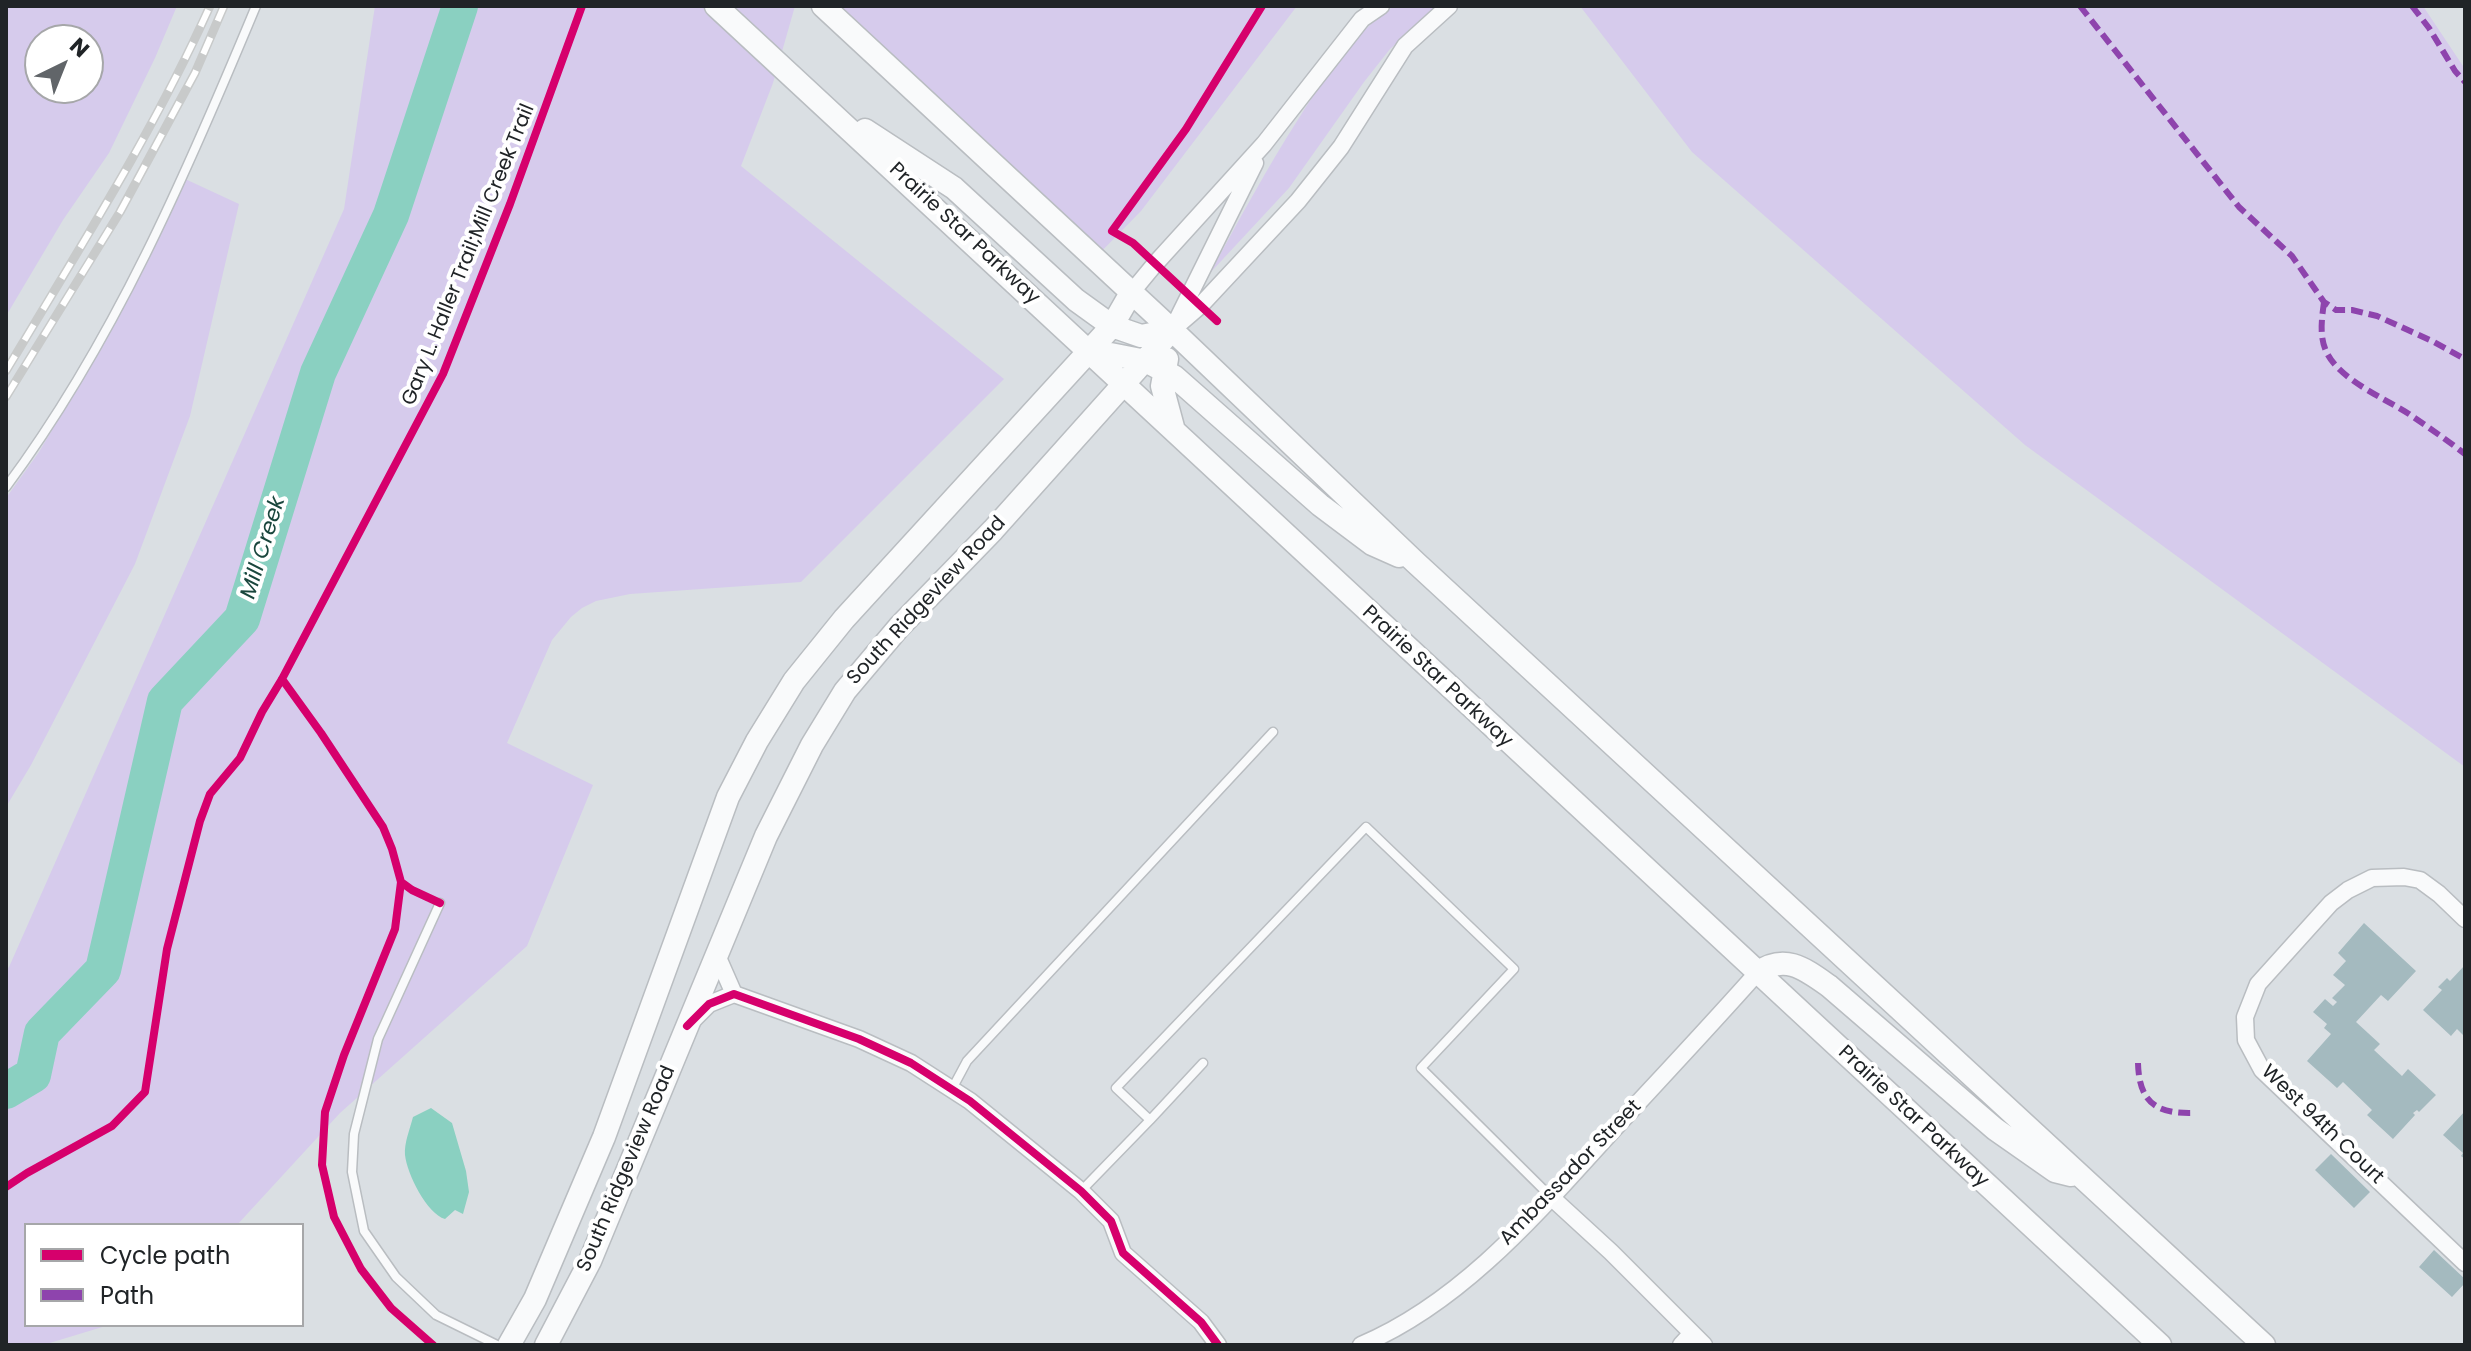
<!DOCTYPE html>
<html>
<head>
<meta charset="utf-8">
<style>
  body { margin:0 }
  #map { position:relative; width:2471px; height:1351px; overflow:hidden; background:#dadfe3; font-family:Poppins,sans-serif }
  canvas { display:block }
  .frame { position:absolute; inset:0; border:8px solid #202427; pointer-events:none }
  .legend { position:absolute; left:24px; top:1223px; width:280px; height:104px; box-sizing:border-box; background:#fff; border:2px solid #a6a7a9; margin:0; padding:10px 14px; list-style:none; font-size:24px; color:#202427 }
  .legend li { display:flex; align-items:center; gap:16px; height:40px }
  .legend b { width:40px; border:2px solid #a6a7a9 }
  .north { position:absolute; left:24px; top:24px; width:80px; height:80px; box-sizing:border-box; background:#fff; border:2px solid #a6a7a9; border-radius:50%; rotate:43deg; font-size:22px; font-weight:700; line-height:32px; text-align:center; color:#202427 }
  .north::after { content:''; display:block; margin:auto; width:28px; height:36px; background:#616569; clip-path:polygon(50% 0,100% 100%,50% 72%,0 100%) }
</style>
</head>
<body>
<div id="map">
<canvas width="2471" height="1351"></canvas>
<div class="frame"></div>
<ul class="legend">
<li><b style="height:10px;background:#d6006c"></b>Cycle path</li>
<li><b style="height:10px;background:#8e44ad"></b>Path</li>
</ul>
<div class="north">N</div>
</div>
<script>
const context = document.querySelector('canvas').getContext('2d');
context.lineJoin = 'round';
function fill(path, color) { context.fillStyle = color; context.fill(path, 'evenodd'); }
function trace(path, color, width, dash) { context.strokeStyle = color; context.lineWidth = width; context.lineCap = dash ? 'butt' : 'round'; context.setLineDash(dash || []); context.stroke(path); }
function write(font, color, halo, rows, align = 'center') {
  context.font = font + ' Poppins,sans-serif'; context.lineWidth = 8; context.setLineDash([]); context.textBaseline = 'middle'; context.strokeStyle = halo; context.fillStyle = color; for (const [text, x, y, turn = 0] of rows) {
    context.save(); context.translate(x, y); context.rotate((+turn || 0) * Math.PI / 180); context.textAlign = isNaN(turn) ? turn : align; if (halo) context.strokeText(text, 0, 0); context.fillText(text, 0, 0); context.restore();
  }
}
fill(new Path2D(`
  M6 6H177L155 58 109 153 63 220 6 316ZM40 40H88V88H40Z
  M375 6H795L773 83 741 166 1004 379 801 582 630 594 596 601 582 608 571 617 552 640 507 743 593 785 527 946 340 1113 237 1225H26V1325H109L43 1345H6V970L9 967 344 209Z
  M823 6H1297L1141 211 1094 259Z
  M1394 6H1439L1390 49 1364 82 1289 188 1210 273C1239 220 1267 168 1299 118 1325 77 1353 33 1394 6Z
  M1580 6H2423L2465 69V767L2025 445 1692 152Z
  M183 178 239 204 190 416 135 564 31 765 6 807V498L39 452 114 324Z`), '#d6cbec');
fill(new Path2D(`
  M431 1108 452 1123 466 1171 469 1192 463 1214 455 1210 445 1219C427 1214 407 1174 405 1155 404 1143 410 1129 413 1117Z`), '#8ad0c1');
trace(new Path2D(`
  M6 1091 33 1075 42 1033 103 970 165 701 242 619 318 373 391 215 460 6`), '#8ad0c1', 36);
fill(new Path2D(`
  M2364 923 2416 971 2388 1001 2381 995 2356 1022 2380 1044 2374 1050 2402 1076 2408 1069 2436 1095 2419 1112 2417 1110 2413 1113 2415 1115 2393 1139 2367 1115 2372 1110 2343 1082 2337 1088 2307 1061 2331 1034 2324 1028 2327 1024 2313 1012 2325 999 2333 1006 2337 1002 2332 998 2345 985 2333 975 2346 961 2338 953Z
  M2465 965V1037L2457 1029 2451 1036 2423 1010 2442 990 2438 987 2447 978 2450 981Z
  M2465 1111V1159L2461 1156 2463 1153 2443 1135Z
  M2331 1154 2370 1192 2354 1208 2315 1170Z
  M2434 1250 2465 1279V1283L2452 1297 2419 1267Z`), '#a4babf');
const lane = new Path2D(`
  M6 487C114 342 187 172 256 6
  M440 903 378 1039 354 1134 352 1172 364 1231 396 1277 436 1315 497 1345
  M952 1089 967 1061 1273 732
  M1150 1120 1203 1063
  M1081 1191 1150 1120 1116 1088 1366 827 1514 969 1421 1068 1551 1197`);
const street = new Path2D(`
  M1131 293 1155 264 1264 144 1362 19 1381 6
  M1176 322 1255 163
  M1172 330 1201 305 1298 201 1341 147 1405 46 1449 6
  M2465 919 2439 894 2420 880 2404 877 2372 878 2348 890 2331 903 2258 984 2245 1017 2246 1040 2262 1070 2465 1263
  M716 953 734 994
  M693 1020 709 1004 734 994 859 1039 911 1063 970 1101 1081 1191 1111 1221 1123 1253 1201 1322 1218 1345
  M1551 1197 1611 1252 1704 1345
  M1361 1345C1463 1302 1540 1210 1613 1130 1661 1078 1710 1026 1757 973
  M1681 1345 1692 1333`);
const secondary = new Path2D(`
  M716 6 2160 1345
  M823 6 1172 330 1415 562 2264 1345
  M865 130 954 188 1076 300 1112 326 1141 336 1172 330
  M1090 350 1146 361 1175 377 1320 505 1372 544 1399 556
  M1167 359 1162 386 1173 427
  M1757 973C1785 953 1805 969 1829 986L1995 1129 2055 1171 2071 1175
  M509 1345 535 1299 604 1137 728 797 757 741 794 681 844 619 1112 326 1131 293
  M546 1345 590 1261 766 836 812 745 845 691 899 627 993 530 1172 330`);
trace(lane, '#b9bdc1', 11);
trace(street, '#b9bdc1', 19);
trace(secondary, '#b9bdc1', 25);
trace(lane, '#f9fafb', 8);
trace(street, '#f9fafb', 16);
trace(secondary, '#f9fafb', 22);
const rail = new Path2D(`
  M6 371C77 252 153 133 210 6
  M6 397 120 212 195 73 224 6`);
trace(rail, '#c8caca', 9);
trace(rail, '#fff', 6, [18]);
trace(new Path2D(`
  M2080 6 2239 207 2292 256 2324 302 2336 310H2352L2377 316 2432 341 2465 359
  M2412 6 2429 28 2455 71 2465 82
  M2324 302C2322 318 2319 335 2326 351 2338 379 2384 398 2409 414 2428 427 2447 440 2465 454
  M2138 1063C2139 1102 2156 1114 2193 1113`), '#8e44ad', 6, [12, 6]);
trace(new Path2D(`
  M1217 321 1133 243 1112 231 1186 129 1262 6
  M282 679 321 733 383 827 392 849 401 882 412 890 440 903
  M401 882 395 929 344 1055 325 1112 322 1165 334 1217 361 1269 391 1308 433 1345
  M687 1026 709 1004 734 994 859 1039 911 1063 970 1101 1081 1191 1111 1221 1123 1253 1201 1322 1218 1345
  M6 1187 27 1173 112 1126 145 1092 167 949 200 821 210 794 240 758 262 712 282 679 443 374 510 204 582 6`), '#d6006c', 8);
write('20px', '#202427', '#fff', [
  ["Prairie Star Parkway",964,234,43],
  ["Gary L. Haller Trail;Mill Creek Trail",469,255,-68],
  ["South Ridgeview Road",927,601,-47],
  ["Prairie Star Parkway",1437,677,43],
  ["Prairie Star Parkway",1913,1117,43],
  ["West 94th Court",2322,1125,44],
  ["South Ridgeview Road",627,1169,-67],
  ["Ambassador Street",1571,1173,-46]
]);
write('italic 22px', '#1a463d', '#fff', [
  ["Mill Creek",264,548,-73]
]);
</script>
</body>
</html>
